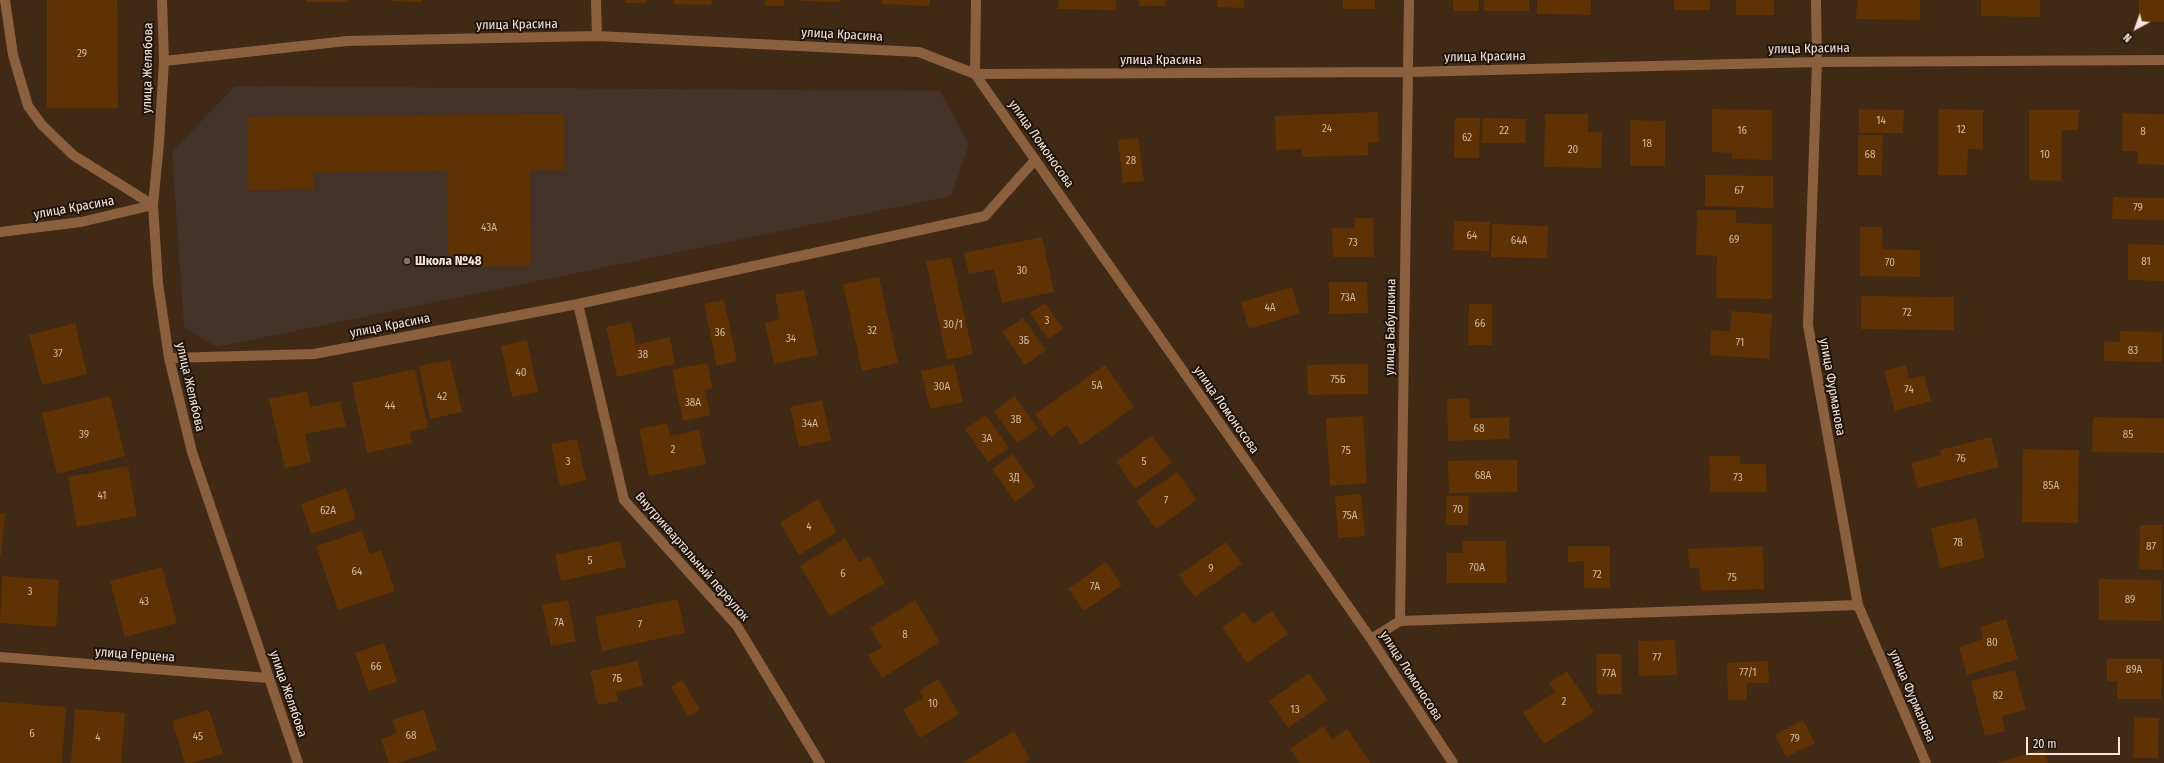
<!DOCTYPE html>
<meta charset="utf-8">
<style>
body{margin:0}
#map{position:relative;width:2164px;height:763px;overflow:hidden;background:#402915;font-family:"Fira Sans Condensed",sans-serif}
canvas{display:block}
.north{position:absolute;left:2116px;top:8px;width:40px;height:40px;-webkit-text-stroke:3px #1f140c;paint-order:stroke;rotate:221deg;font-size:11px;font-weight:700;line-height:16px;text-align:center;color:#f6e6da}
.north::after{content:'';display:block;margin:auto;width:14px;height:18px;background:#f6e6da;clip-path:polygon(50% 0,100% 100%,50% 72%,0 100%)}
.scale{position:absolute;left:2026px;top:737px;width:94px;height:18px;box-sizing:border-box;border:2px solid #f6e6da;border-top:0;padding-left:5px;font-size:12px;line-height:14px;white-space:nowrap;color:#f6e6da;-webkit-text-stroke:3px #1f140c;paint-order:stroke}
</style>
<div id="map">
<canvas width="2164" height="763"></canvas>
<div class="north">N</div>
<div class="scale">20 m</div>
</div>
<script>
const c = document.querySelector('canvas').getContext('2d');
c.lineJoin = 'round';
function paint(path, color) {
  c.fillStyle = color;
  c.fill(path, 'evenodd');
}
function shape(rows) {
  const path = new Path2D();
  for (const r of rows) {
    path.moveTo(r[0], r[1]);
    for (let i = 2; i < r.length; i += 2) path.lineTo(r[i], r[i + 1]);
  }
  return path;
}
function trace(path, color, width, dash) {
  c.strokeStyle = color;
  c.lineWidth = width;
  c.lineCap = dash ? 'butt' : 'round';
  c.setLineDash(dash || []);
  c.stroke(path);
}
function write(font, color, halo, rows, align = 'center') {
  c.font = font + ' "Fira Sans Condensed",sans-serif';
  c.lineWidth = 4;
  c.setLineDash([]);
  c.textBaseline = 'middle';
  c.strokeStyle = halo;
  c.fillStyle = color;
  for (const [text, x, y, turn = 0] of rows) {
    c.save();
    c.translate(x, y);
    c.rotate((+turn || 0) * Math.PI / 180);
    c.textAlign = isNaN(turn) ? turn : align;
    if (halo) c.strokeText(text, 0, 0);
    c.fillText(text, 0, 0);
    c.restore();
  }
}
const education = shape([
 [235,86,940,91,969,144,951,196,217,347,184,327,172,152]
]);
const building = shape([
 [47,0,117,0,118,108,47,108],
 [306,0,348,0,348,2,306,2],
 [391,0,422,0,422,2,391,1],
 [626,0,646,0,645,3,626,3],
 [674,0,712,0,711,5,674,4],
 [765,0,784,0,784,6,765,6],
 [801,0,839,0,839,2,801,1],
 [882,0,930,0,929,6,882,4],
 [1059,0,1116,0,1116,10,1058,9],
 [1139,0,1165,0,1165,6,1139,6],
 [1217,0,1244,0,1244,8,1217,7],
 [1343,0,1375,0,1375,9,1343,9],
 [1453,0,1479,0,1479,11,1453,11],
 [1484,0,1529,0,1529,11,1484,11],
 [1537,0,1591,0,1591,15,1537,14],
 [1674,0,1710,0,1710,10,1674,10],
 [1736,0,1774,0,1774,15,1736,15],
 [1857,0,1920,0,1920,20,1856,19],
 [1981,0,2040,0,2040,17,1981,16],
 [2139,0,2164,0,2164,22,2139,22],
 [1712,109,1772,110,1772,160,1732,159,1732,153,1712,152],
 [1859,109,1904,110,1903,133,1859,133],
 [1939,109,1983,110,1983,150,1968,149,1967,175,1938,175],
 [2029,110,2079,110,2078,130,2062,130,2061,181,2029,180],
 [1378,112,1379,142,1368,143,1368,155,1302,157,1301,149,1276,150,1275,116],
 [2123,113,2164,114,2164,165,2137,164,2138,151,2122,151],
 [564,114,565,170,530,170,531,266,448,266,447,171,314,172,314,189,248,190,248,117],
 [1545,114,1588,114,1588,132,1602,132,1601,168,1544,167],
 [1455,118,1480,118,1479,158,1454,158],
 [1483,118,1526,119,1525,143,1482,143],
 [1630,120,1665,121,1665,166,1630,166],
 [1858,135,1883,135,1882,175,1858,175],
 [1138,138,1144,181,1123,183,1118,140],
 [1705,175,1773,176,1773,208,1705,206],
 [2113,197,2164,198,2164,220,2112,219],
 [1697,210,1736,210,1736,223,1772,224,1772,299,1716,298,1717,256,1696,255],
 [1355,218,1373,218,1374,257,1333,257,1332,228,1355,228],
 [1454,221,1490,222,1489,251,1453,250],
 [1492,224,1548,226,1547,258,1491,257],
 [1860,227,1882,227,1883,249,1920,250,1920,277,1860,276],
 [1042,237,1054,292,1002,303,994,269,969,274,964,253],
 [2128,244,2164,245,2164,281,2128,280],
 [951,257,973,354,947,360,926,262],
 [879,277,898,363,862,371,843,284],
 [1329,282,1367,282,1368,313,1329,314],
 [1292,287,1300,313,1249,329,1241,302],
 [804,290,818,355,774,364,765,323,780,319,775,295],
 [1861,296,1954,297,1954,330,1861,329],
 [724,300,737,361,717,366,704,304],
 [1045,303,1063,329,1048,339,1030,313],
 [1469,304,1492,304,1492,345,1468,345],
 [1732,311,1772,314,1769,359,1710,355,1711,330,1730,331],
 [1023,318,1046,350,1025,365,1002,332],
 [631,322,636,345,670,337,675,364,617,377,606,327],
 [75,323,87,374,42,385,29,335],
 [2120,331,2162,332,2162,362,2104,361,2104,341,2120,342],
 [527,340,538,392,512,397,501,346],
 [450,360,462,412,430,419,419,366],
 [707,363,713,389,705,390,710,415,683,421,672,370],
 [954,364,963,402,930,409,921,371],
 [1351,364,1368,364,1368,394,1308,395,1307,365],
 [1105,365,1134,407,1081,445,1067,425,1051,437,1035,414],
 [1906,365,1909,379,1924,375,1931,401,1895,411,1884,371],
 [415,369,428,428,410,432,412,443,367,453,352,383],
 [307,391,310,407,340,401,346,426,305,434,311,462,285,468,269,399],
 [110,396,125,456,57,474,42,413],
 [1015,396,1038,429,1017,443,994,411],
 [1469,398,1470,418,1509,417,1509,439,1448,441,1447,399],
 [822,400,831,440,799,447,790,407],
 [986,415,1009,448,988,462,965,429],
 [1363,416,1367,483,1330,486,1326,418],
 [2093,417,2164,418,2164,453,2092,452],
 [667,423,670,436,699,430,706,464,649,476,639,429],
 [1152,436,1172,463,1135,489,1116,461],
 [1991,437,1999,467,1918,488,1911,463,1941,455,1940,450],
 [577,439,586,480,560,486,551,444],
 [2023,449,2079,450,2078,523,2022,522],
 [1013,454,1035,487,1015,502,992,469],
 [1709,456,1740,456,1740,464,1766,464,1767,492,1710,492],
 [1492,460,1517,460,1517,492,1449,493,1448,461],
 [128,466,137,516,77,527,68,477],
 [1177,472,1197,500,1156,529,1136,501],
 [346,488,356,519,311,534,301,504],
 [1361,494,1365,536,1338,538,1335,496],
 [1447,496,1469,496,1468,525,1446,525],
 [818,499,837,532,799,555,780,523],
 [0,514,5,514,1,555,0,555],
 [1976,518,1985,558,1940,568,1931,528],
 [2140,525,2163,525,2163,570,2139,569],
 [362,531,370,554,381,550,395,591,338,610,316,546],
 [845,538,859,562,869,556,885,583,830,616,800,566],
 [620,541,626,567,561,581,555,555],
 [1462,541,1506,541,1507,583,1447,583,1447,553,1463,553],
 [1226,542,1242,564,1195,597,1179,575],
 [1568,546,1610,546,1610,588,1584,588,1584,561,1568,562],
 [1763,546,1764,589,1701,591,1699,568,1689,568,1688,549],
 [1106,562,1122,585,1084,611,1068,589],
 [162,567,177,623,125,637,110,581],
 [2,576,59,580,56,627,0,623],
 [2099,579,2161,580,2161,621,2099,620],
 [678,599,685,633,602,651,595,617],
 [568,600,576,641,551,646,542,605],
 [915,600,940,642,882,678,868,655,882,647,870,628],
 [1272,611,1288,634,1247,663,1222,627,1244,612,1253,624],
 [2006,619,2018,659,1967,675,1959,647,1983,639,1980,627],
 [1675,640,1677,675,1639,676,1638,641],
 [384,643,397,682,368,691,355,653],
 [1596,654,1621,654,1622,694,1597,695],
 [2107,659,2162,659,2161,699,2117,699,2117,681,2107,681],
 [638,661,643,686,616,692,618,701,598,705,590,671],
 [1768,661,1769,683,1747,683,1747,700,1728,700,1727,663],
 [2015,670,2026,710,2002,716,2005,731,1985,736,1971,681],
 [1567,671,1594,712,1544,744,1523,713,1555,692,1549,683],
 [1309,673,1328,700,1288,728,1269,701],
 [938,679,959,714,920,738,903,710,923,698,919,691],
 [682,680,700,710,688,716,671,687],
 [0,702,66,707,62,763,0,763],
 [75,709,125,713,121,763,71,763],
 [209,710,223,754,192,763,185,763,172,721],
 [424,710,437,750,398,763,389,763,381,739,397,733,392,720],
 [2134,717,2159,718,2158,758,2133,758],
 [1803,720,1815,743,1786,757,1775,735],
 [1323,726,1333,740,1347,729,1371,763,1300,763,1290,749],
 [1014,731,1030,759,1023,763,962,763],
 [2044,749,2048,763,1997,763]
]);
const lane = shape([
 [5,0,13,55,28,106,42,125,73,155,153,205]
]);
const street = shape([
 [162,0,164,61,159,143,153,205,158,283,169,358,192,452,298,763],
 [596,0,597,36],
 [976,0,975,74,1371,639,1453,763],
 [1816,0,1817,62,1808,325,1858,605,1926,763],
 [164,61,347,41,597,36,919,52,975,74,1409,72,1817,62,2164,60],
 [0,232,81,222,153,205],
 [578,304,624,500,737,626,820,763],
 [169,358,314,354,578,304,985,216,1035,160],
 [1400,621,1858,605],
 [1371,639,1400,621,1409,0],
 [0,657,268,678]
]);
const markers = [
 [407,261,4,"#8d6e63"]
];
const numberNames = [
 ["29",82,54],
 ["14",1881,121],
 ["24",1327,129],
 ["12",1961,130],
 ["22",1504,131],
 ["16",1742,131],
 ["8",2143,132],
 ["62",1467,138],
 ["18",1647,144],
 ["20",1573,150],
 ["68",1870,155],
 ["10",2045,155],
 ["28",1131,161],
 ["67",1739,191],
 ["79",2138,208],
 ["43А",489,228],
 ["64",1472,236],
 ["69",1734,240],
 ["64А",1519,241],
 ["73",1353,243],
 ["81",2146,262],
 ["70",1890,263],
 ["30",1022,271],
 ["73А",1348,298],
 ["4А",1270,308],
 ["72",1907,313],
 ["3",1047,321],
 ["66",1480,324],
 ["30/1",953,325],
 ["32",872,331],
 ["36",720,333],
 ["34",791,339],
 ["3Б",1024,341],
 ["71",1740,343],
 ["83",2133,351],
 ["37",58,354],
 ["38",643,355],
 ["40",521,373],
 ["75Б",1338,380],
 ["5А",1097,386],
 ["30А",942,387],
 ["74",1909,390],
 ["42",442,397],
 ["38А",693,403],
 ["44",390,406],
 ["3В",1016,420],
 ["34А",810,424],
 ["68",1479,429],
 ["39",84,435],
 ["85",2128,435],
 ["3А",987,439],
 ["2",673,450],
 ["75",1346,451],
 ["76",1961,459],
 ["3",568,462],
 ["5",1144,462],
 ["68А",1483,476],
 ["3Д",1014,478],
 ["73",1738,478],
 ["85А",2051,486],
 ["41",102,496],
 ["7",1166,501],
 ["70",1458,510],
 ["62А",328,511],
 ["75А",1350,516],
 ["4",809,527],
 ["78",1958,543],
 ["87",2151,547],
 ["5",590,561],
 ["70А",1477,568],
 ["9",1211,569],
 ["64",357,572],
 ["6",843,574],
 ["72",1597,575],
 ["75",1732,578],
 ["7А",1095,587],
 ["3",30,592],
 ["89",2130,600],
 ["43",144,602],
 ["7А",559,623],
 ["7",640,625],
 ["8",905,635],
 ["80",1992,643],
 ["77",1657,658],
 ["66",376,667],
 ["89А",2134,670],
 ["77/1",1748,673],
 ["77А",1609,674],
 ["7Б",617,679],
 ["82",1998,696],
 ["2",1564,702],
 ["10",933,704],
 ["13",1295,710],
 ["6",32,734],
 ["68",411,736],
 ["45",198,737],
 ["4",98,738],
 ["79",1795,739]
];
const streetNames = [
 ["улица Красина",517,25,-1],
 ["улица Красина",842,35,3],
 ["улица Красина",1809,49,-1],
 ["улица Красина",1485,57,-1],
 ["улица Красина",1161,60],
 ["улица Желябова",148,68,-89],
 ["улица Ломоносова",1041,144,55],
 ["улица Красина",74,208,-10],
 ["улица Красина",390,326,-11],
 ["улица Бабушкина",1391,327,-89],
 ["улица Желябова",190,387,77],
 ["улица Фурманова",1832,387,80],
 ["улица Ломоносова",1226,410,55],
 ["Внутриквартальный переулок",692,557,49],
 ["улица Герцена",135,655,4],
 ["улица Ломоносова",1411,676,57],
 ["улица Желябова",288,694,71],
 ["улица Фурманова",1912,696,67]
];
const poiNames = [
 ["Школа №48",415,261]
];
paint(education, '#433227');
paint(building, '#5f3203');
trace(lane, '#8b603e', 10);
trace(street, '#8b603e', 10);
for (const [x, y, r, color] of markers) {
  const dot = new Path2D();
  dot.arc(x, y, r, 0, 2 * Math.PI);
  c.fillStyle = color;
  c.fill(dot);
  trace(dot, '#1f140c', 1.5);
}
write('11px', '#d0b9a4', null, numberNames);
write('13px', '#f6e6da', '#1f140c', streetNames);
write('bold 13px', '#f6e6da', '#1f140c', poiNames, 'left');
</script>
